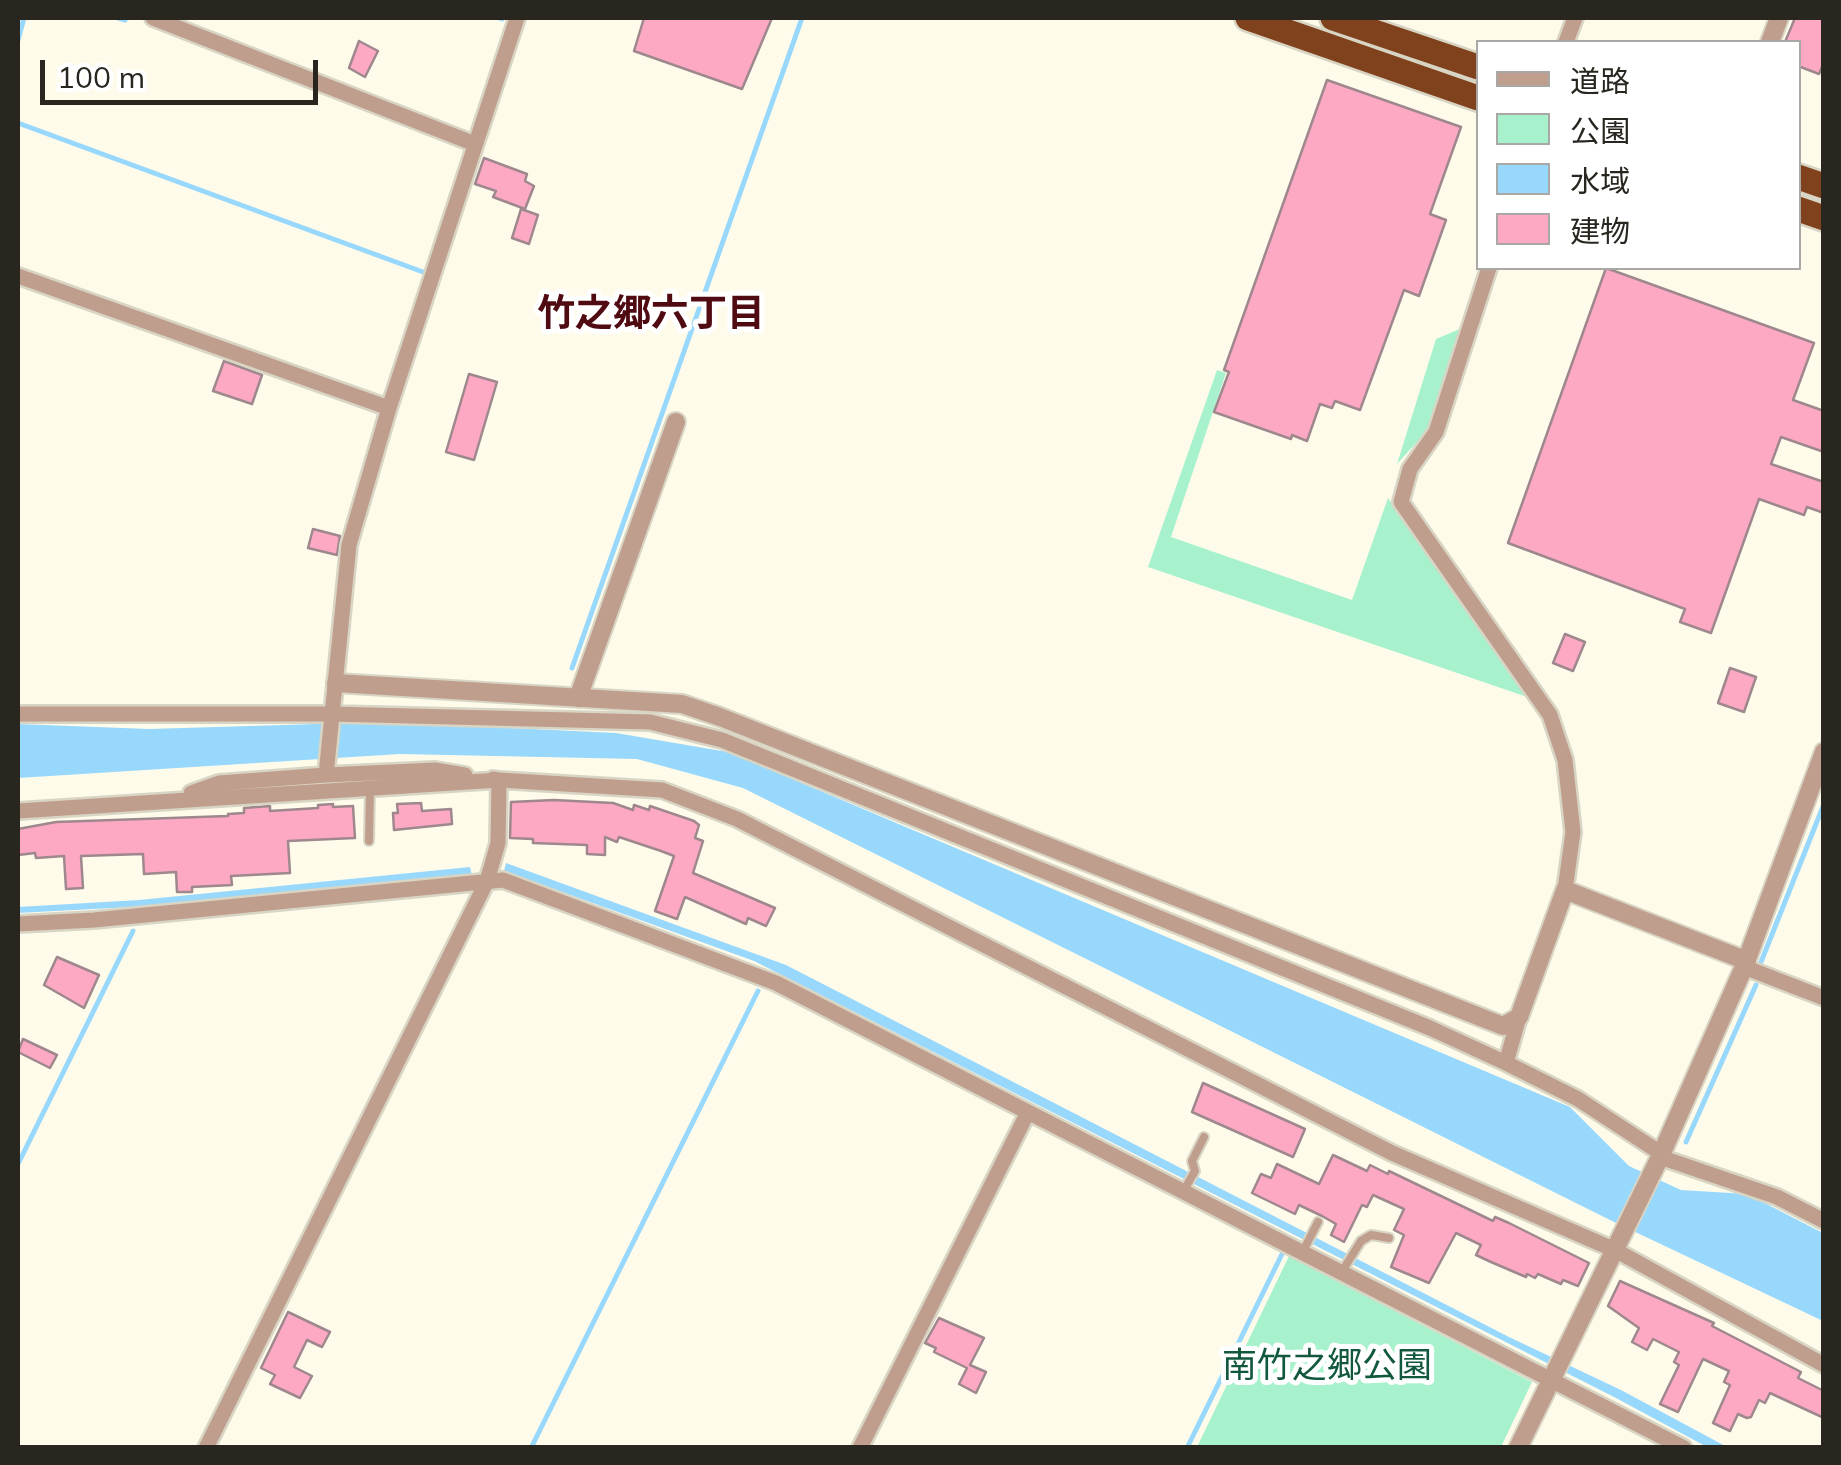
<!DOCTYPE html>
<meta charset="utf-8">
<style>
body{margin:0}
#map{position:relative;width:1841px;height:1465px;overflow:hidden;background:#fffbea;font-family:Mulish,"Noto Sans JP",sans-serif}
canvas{display:block}
.frame{position:absolute;inset:0;border:20px solid #28261e;pointer-events:none}
.legend{position:absolute;left:1476px;top:40px;width:325px;height:230px;box-sizing:border-box;background:#fff;border:2px solid #a9a8a5;margin:0;padding:12px 18px;list-style:none;font-size:30px;color:#28261e}
.legend li{display:flex;align-items:center;gap:20px;height:50px}
.legend b{width:50px;border:2px solid #a9a8a5}
.scale{position:absolute;left:40px;top:60px;width:278px;height:45px;box-sizing:border-box;border:5px solid #28261e;border-top:0;padding-left:12px;font-size:30px;line-height:35px;white-space:nowrap;color:#28261e;-webkit-text-stroke:8px #fff;paint-order:stroke}
</style>
<div id="map">
<canvas width="1841" height="1465"></canvas>
<div class="frame"></div>
<ul class="legend">
<li><b style="height:12px;background:#c09e8d"></b>道路</li>
<li><b style="height:28px;background:#a7f2cd"></b>公園</li>
<li><b style="height:28px;background:#98d8fd"></b>水域</li>
<li><b style="height:28px;background:#fea9c3"></b>建物</li>
</ul>
<div class="scale">100 m</div>
</div>
<script>
const c = document.querySelector('canvas').getContext('2d');
c.lineJoin = 'round';
function paint(path, color) {
  c.fillStyle = color;
  c.fill(path, 'evenodd');
}
function shape(rows) {
  const path = new Path2D();
  for (const r of rows) {
    path.moveTo(r[0], r[1]);
    for (let i = 2; i < r.length; i += 2) path.lineTo(r[i], r[i + 1]);
  }
  return path;
}
function trace(path, color, width, dash) {
  c.strokeStyle = color;
  c.lineWidth = width;
  c.lineCap = dash ? 'butt' : 'round';
  c.setLineDash(dash || []);
  c.stroke(path);
}
function write(font, color, halo, rows, align = 'center') {
  c.font = font + ' Mulish,"Noto Sans JP",sans-serif';
  c.lineWidth = 10;
  c.setLineDash([]);
  c.textBaseline = 'middle';
  c.strokeStyle = halo;
  c.fillStyle = color;
  for (const [text, x, y, turn = 0] of rows) {
    c.save();
    c.translate(x, y);
    c.rotate((+turn || 0) * Math.PI / 180);
    c.textAlign = isNaN(turn) ? turn : align;
    if (halo) c.strokeText(text, 0, 0);
    c.fillText(text, 0, 0);
    c.restore();
  }
}
const green = shape([
 [1462,328,1427,431,1397,464,1436,339],
 [1217,370,1226,373,1171,537,1352,600,1388,498,1530,698,1148,567],
 [1289,1256,1532,1382,1501,1447,1197,1447]
]);
const water = shape([
 [385,722,616,733,728,752,1570,1107,1629,1166,1681,1190,1747,1194,1823,1233,1823,1321,1610,1220,743,788,637,759,400,754,18,778,18,724,149,729],
 [506,863,786,965,1509,1337,1621,1390,1727,1447,1707,1447,1614,1397,754,961,504,871],
 [470,867,472,875,132,907,18,913,18,907,139,900]
]);
const stream = shape([
 [118,18,125,20],
 [499,18,502,19],
 [18,40,24,18],
 [18,123,423,272],
 [572,668,802,18],
 [1761,962,1824,804],
 [1686,1142,1756,985],
 [18,1164,133,931],
 [531,1448,758,991],
 [1187,1448,1283,1252]
]);
const building = shape([
 [644,18,772,18,742,89,634,51,644,18],
 [1795,18,1824,18,1824,62,1819,74,1798,66,1798,42,1785,42,1795,18],
 [359,41,378,51,365,77,349,68,359,41],
 [1327,80,1461,127,1430,214,1446,220,1419,296,1404,290,1360,410,1335,401,1332,408,1320,404,1307,441,1292,435,1291,439,1214,412,1229,372,1224,370,1327,80],
 [484,158,527,174,525,181,534,186,525,209,493,197,496,191,475,184,484,158],
 [521,209,538,215,529,244,512,238,521,209],
 [1606,268,1814,343,1793,400,1824,411,1824,452,1781,437,1771,464,1824,482,1824,513,1807,507,1804,515,1759,499,1711,633,1680,622,1685,609,1508,543,1606,268],
 [224,361,262,375,252,404,213,391,224,361],
 [469,374,497,382,474,460,446,452,469,374],
 [313,529,340,536,337,555,308,548,313,529],
 [1565,634,1585,642,1573,671,1553,663,1565,634],
 [1730,668,1756,677,1744,712,1718,703,1730,668],
 [554,800,613,803,633,810,634,805,649,810,650,806,694,821,699,825,695,838,703,841,693,873,775,908,766,926,748,918,746,924,685,897,677,919,655,911,674,856,661,851,619,837,617,842,605,837,605,855,587,854,587,845,533,843,533,839,510,838,511,802,554,800],
 [421,803,422,811,451,809,452,824,394,830,393,813,398,813,397,804,421,803],
 [333,804,333,807,353,806,355,838,288,841,290,873,231,876,232,885,192,887,192,892,177,892,176,872,144,874,143,854,81,856,83,888,66,889,64,856,36,858,35,853,18,855,18,829,56,822,228,816,228,814,244,813,244,808,270,806,270,811,318,808,318,805,333,804],
 [57,957,99,975,84,1008,44,985,57,957],
 [23,1039,57,1055,50,1068,18,1052,23,1039],
 [1203,1083,1305,1129,1293,1157,1192,1112,1203,1083],
 [1333,1155,1367,1171,1370,1165,1388,1174,1389,1171,1493,1221,1495,1217,1509,1223,1589,1263,1578,1286,1563,1280,1561,1284,1538,1274,1535,1278,1527,1274,1526,1277,1491,1262,1476,1255,1481,1245,1456,1233,1429,1283,1391,1267,1404,1235,1394,1230,1404,1209,1373,1195,1367,1207,1362,1205,1344,1242,1331,1235,1336,1224,1322,1216,1299,1205,1295,1214,1252,1193,1261,1174,1271,1178,1277,1164,1319,1184,1333,1155],
 [1620,1281,1714,1323,1712,1326,1801,1372,1798,1378,1824,1391,1824,1418,1770,1393,1765,1403,1759,1400,1751,1417,1747,1418,1738,1414,1730,1431,1713,1423,1730,1385,1724,1382,1729,1371,1703,1359,1678,1412,1660,1404,1679,1365,1674,1362,1679,1352,1653,1339,1647,1350,1632,1342,1639,1328,1608,1306,1620,1281],
 [288,1312,330,1332,322,1347,307,1340,294,1367,312,1376,300,1398,270,1384,275,1375,261,1368,288,1312],
 [939,1318,984,1338,970,1365,986,1372,976,1393,959,1384,967,1368,934,1352,936,1348,925,1343,939,1318]
]);
const service = shape([
 [369,841,370,787],
 [1183,1192,1195,1171,1192,1161,1204,1137],
 [1302,1253,1318,1222],
 [1341,1273,1361,1241,1371,1235,1389,1238]
]);
const minor = shape([
 [153,18,475,144],
 [1566,42,1575,18],
 [1489,268,1436,432,1410,469,1401,502,1550,715,1565,760,1573,832,1565,890],
 [18,276,389,408],
 [18,714,332,714,650,722,722,740,1430,1028,1506,1063],
 [326,775,349,545,389,408,517,18],
 [191,793,219,783,326,775,435,770,465,775],
 [18,811,499,780,662,790,737,819,1392,1153,1615,1250,1824,1365],
 [18,924,94,920,503,880,776,983,1684,1448],
 [1744,967,1824,998],
 [1519,1017,1506,1063,1578,1099,1662,1154],
 [1660,1157,1777,1197,1824,1221],
 [206,1448,487,881,498,843,499,780,493,779],
 [860,1448,1028,1112]
]);
const tertiary = shape([
 [1770,42,1779,18],
 [336,683,682,704,720,717,1503,1026,1519,1017,1565,890,1747,961],
 [578,698,676,422],
 [1518,1448,1660,1157,1744,967,1824,752]
]);
const trunk = shape([
 [1248,18,1478,98],
 [1333,18,1478,67],
 [1798,177,1824,186],
 [1798,209,1824,218]
]);
const parkNames = [
 ["南竹之郷公園",1327,1366]
];
const neighbourhoodNames = [
 ["竹之郷六丁目",651,315]
];
paint(green, '#a7f2cd');
paint(water, '#98d8fd');
trace(stream, '#98d8fd', 5);
paint(building, '#fea9c3');
trace(building, '#9e888e', 2.5);
trace(service, '#d8d5c5', 12);
trace(minor, '#d8d5c5', 20);
trace(tertiary, '#d8d5c5', 22);
trace(trunk, '#d8d5c5', 30);
trace(service, '#c09e8d', 8);
trace(minor, '#c09e8d', 15);
trace(tertiary, '#c09e8d', 18);
trace(trunk, '#80421c', 25);
write('35px', '#12583d', '#fff', parkNames);
write('bold 38px', '#500a12', '#fff', neighbourhoodNames);
</script>
